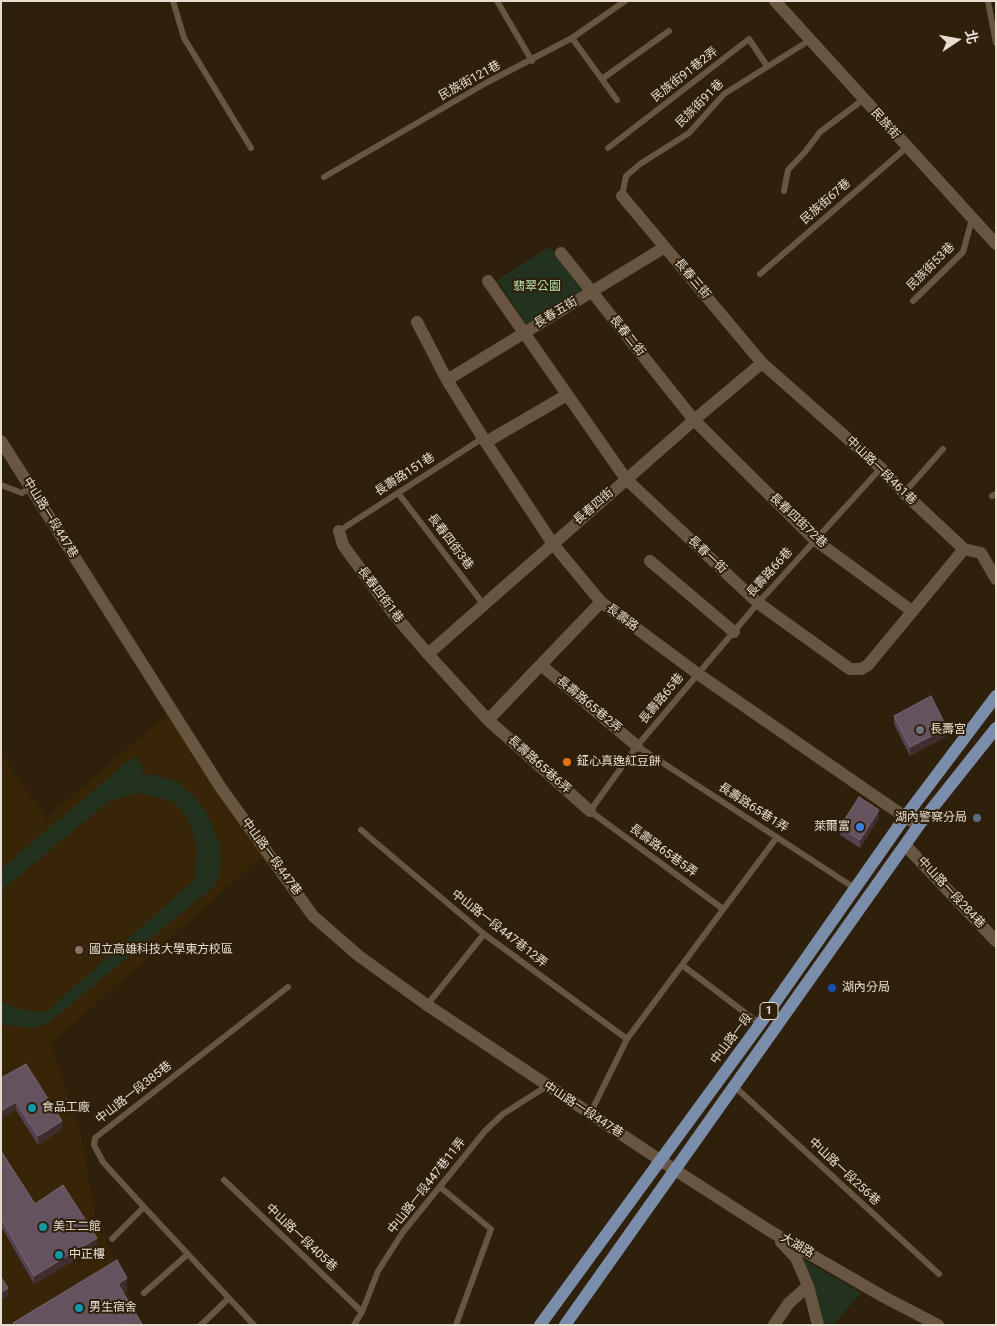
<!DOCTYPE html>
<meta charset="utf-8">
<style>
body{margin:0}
#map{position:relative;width:997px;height:1326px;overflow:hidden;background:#2f200b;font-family:Roboto,"Noto Sans TC",sans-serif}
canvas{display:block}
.frame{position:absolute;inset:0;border:2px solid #e7ddd0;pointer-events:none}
.north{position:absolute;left:932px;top:15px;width:50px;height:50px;-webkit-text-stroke:4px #2f200b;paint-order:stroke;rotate:78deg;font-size:14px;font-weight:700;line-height:20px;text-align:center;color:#e7ddd0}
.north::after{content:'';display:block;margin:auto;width:18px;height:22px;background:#e7ddd0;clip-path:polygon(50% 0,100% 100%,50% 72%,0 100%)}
</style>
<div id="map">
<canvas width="997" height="1326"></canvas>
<div class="frame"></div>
<div class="north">北</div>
</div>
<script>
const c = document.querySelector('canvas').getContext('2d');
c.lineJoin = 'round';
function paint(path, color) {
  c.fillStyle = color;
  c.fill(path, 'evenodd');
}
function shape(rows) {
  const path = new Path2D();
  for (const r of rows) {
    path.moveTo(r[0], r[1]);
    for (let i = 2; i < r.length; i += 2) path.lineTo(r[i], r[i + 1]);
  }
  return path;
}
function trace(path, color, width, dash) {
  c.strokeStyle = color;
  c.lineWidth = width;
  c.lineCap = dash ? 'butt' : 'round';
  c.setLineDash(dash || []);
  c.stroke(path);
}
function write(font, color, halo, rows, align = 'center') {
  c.font = font + ' Roboto,"Noto Sans TC",sans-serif';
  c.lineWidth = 4;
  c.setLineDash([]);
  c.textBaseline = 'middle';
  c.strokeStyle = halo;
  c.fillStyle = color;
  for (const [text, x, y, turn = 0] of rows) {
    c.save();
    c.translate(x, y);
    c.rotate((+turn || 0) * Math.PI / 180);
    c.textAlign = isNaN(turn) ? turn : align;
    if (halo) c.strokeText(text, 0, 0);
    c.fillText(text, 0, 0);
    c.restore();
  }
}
const built = shape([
 [170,712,263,856,50,1044,81,1136,95,1215,143,1325,1,1325,1,753,46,818]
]);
const green = shape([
 [550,247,585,289,527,325,497,280],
 [134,756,145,768,140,775,151,774,178,782,197,799,207,813,219,842,221,859,220,874,213,887,46,1025,29,1028,1,1024,1,1002,21,1010,46,1012,195,879,197,847,188,819,173,801,138,793,109,801,1,891,1,869],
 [801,1258,861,1293,833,1325,823,1325]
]);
const lane = shape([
 [173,1,184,38,251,148],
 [497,1,532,61],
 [988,1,996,43],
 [572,38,617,100],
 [602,79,669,31],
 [608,148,749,39,767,66],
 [324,177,486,83,572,38,625,1],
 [784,191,788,170,805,152,820,132,864,99],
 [622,196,626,176,640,164,689,133,724,94,810,40],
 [760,274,906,148],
 [913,301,963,252,972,219],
 [1,485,22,493,31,487],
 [398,493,484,605],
 [904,493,943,449],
 [992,496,996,494],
 [339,531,483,438],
 [637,746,856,889],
 [361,830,484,934,627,1039,777,837],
 [723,909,590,811,637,746,758,603,881,468],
 [682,965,760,1024],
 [427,1005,484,934],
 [734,1086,939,1274],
 [590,1114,627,1039],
 [224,1180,362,1312],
 [440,1187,491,1229,456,1325],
 [112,1239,144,1207],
 [144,1293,188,1254],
 [201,1325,229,1298],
 [254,1325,144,1207,103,1162,94,1145,95,1138,288,987],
 [354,1325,362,1312,378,1271,403,1232,485,1131,503,1114,547,1086]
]);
const street = shape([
 [622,196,762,363,881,468,904,493,964,549,981,553,996,579],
 [561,253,694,420,815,540,912,611],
 [488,281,626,479,758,603,850,669,861,669,868,665,964,549],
 [417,322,447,380,483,438,553,544,601,602,698,674,905,817,919,825],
 [447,380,665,247],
 [1,441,221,788,313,916,359,956,427,1005,675,1170,770,1231,884,1297,938,1325],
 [486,442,567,395],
 [339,531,343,545,392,612,428,654,488,720,590,811],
 [650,561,734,632],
 [428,654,694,420,762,363],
 [541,665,637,746],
 [488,720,601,602],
 [905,845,996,941],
 [781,1242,796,1258,808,1286,818,1325],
 [774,1325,789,1303,808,1286]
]);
const secondary = shape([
 [775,1,996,244]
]);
const primary = shape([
 [540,1325,760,1024,905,817,996,696],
 [565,1325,919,825,996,728]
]);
const wall = shape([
 [894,716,947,736,910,756,894,724],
 [879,818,860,848,840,835,840,827],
 [1,1078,62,1129,38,1145,16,1110],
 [1,1151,35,1204,97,1247,34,1284,1,1226]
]);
const shadedWall = shape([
 [947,728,947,736,910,756,910,747],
 [879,810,879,818,860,848,860,840],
 [16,1102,16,1110,1,1120,1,1111],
 [62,1121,62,1129,38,1145,38,1136],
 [97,1238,97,1247,34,1284,34,1276],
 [127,1278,127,1291,118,1297,118,1284],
 [8,1288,8,1296,1,1300,1,1292]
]);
const building = shape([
 [931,696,947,728,910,747,894,716,931,696],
 [859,797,879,810,860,840,840,827,859,797],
 [26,1064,62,1121,38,1136,16,1102,1,1111,1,1078,26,1064],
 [1,1151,35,1204,63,1185,97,1238,34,1276,1,1218,1,1151],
 [117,1260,127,1278,118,1284,142,1324,141,1325,120,1324,119,1325,14,1325,13,1323,117,1260],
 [1,1277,8,1288,1,1292,1,1277]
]);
const markers = [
 [920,730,5,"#6b7280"],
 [567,762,5,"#e8710a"],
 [977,818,5,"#5c6f8a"],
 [860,827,5,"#3f7fe0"],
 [79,950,5,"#8d6e63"],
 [832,988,5,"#1a4fb4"],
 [32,1108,5,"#0f9aa8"],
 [43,1227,5,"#0f9aa8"],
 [59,1255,5,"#0f9aa8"],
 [79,1308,5,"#0f9aa8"]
];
const shields = [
 [769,1011,18]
];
const shieldNames = [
 ["1",769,1011]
];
const streetNames = [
 ["民族街91巷2弄",685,75,-38],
 ["民族街121巷",470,81,-29],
 ["民族街91巷",700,104,-45],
 ["民族街",885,124,48],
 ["民族街67巷",826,202,-41],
 ["民族街53巷",931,267,-45],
 ["長春三街",692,279,50],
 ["長春五街",556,313,-31],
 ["長春二街",627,336,51],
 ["中山路一段461巷",881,471,44],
 ["長壽路151巷",405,475,-33],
 ["長春四街",594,507,-41],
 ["中山路一段447巷",50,518,58],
 ["長春四街72巷",798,521,43],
 ["長春四街3巷",450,542,53],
 ["長春一街",707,555,43],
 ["長壽路66巷",770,573,-48],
 ["長春四街1巷",380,595,53],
 ["長壽路",622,618,36],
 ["長壽路65巷",662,699,-50],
 ["長壽路65巷2弄",589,705,40],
 ["長壽路65巷6弄",539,765,42],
 ["長壽路65巷1弄",753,808,33],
 ["長壽路65巷5弄",663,851,36],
 ["中山路一段447巷",271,857,54],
 ["中山路一段284巷",951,893,47],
 ["中山路一段447巷12弄",499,929,38],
 ["中山路一段",732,1039,-53],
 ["中山路一段385巷",134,1093,-38],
 ["中山路一段447巷",583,1110,33],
 ["中山路一段256巷",844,1172,43],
 ["中山路一段447巷11弄",427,1186,-52],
 ["中山路一段405巷",301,1238,43],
 ["大湖路",797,1246,30]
];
const parkNames = [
 ["翡翠公園",537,287]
];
const poiNames = [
 ["長壽宮",930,730],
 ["鉦心真逸紅豆餅",577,762],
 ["湖內警察分局",967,818,"right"],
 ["萊爾富",850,827,"right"],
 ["國立高雄科技大學東方校區",89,950],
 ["湖內分局",842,988],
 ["食品工廠",42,1108],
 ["美工二館",53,1227],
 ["中正樓",69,1255],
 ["男生宿舍",89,1308]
];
paint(built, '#382407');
paint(green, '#22321f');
trace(lane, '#685640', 6);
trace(street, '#685640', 12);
trace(secondary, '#685640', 12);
trace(primary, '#7a8eac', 12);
paint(wall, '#544152');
paint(shadedWall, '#3f2d30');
paint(building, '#64525f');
trace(building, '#786771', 1);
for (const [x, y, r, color] of markers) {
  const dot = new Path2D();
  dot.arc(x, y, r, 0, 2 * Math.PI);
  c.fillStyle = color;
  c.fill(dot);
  trace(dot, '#2f200b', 2);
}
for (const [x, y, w] of shields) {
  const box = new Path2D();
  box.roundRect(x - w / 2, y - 8.5, w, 17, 4);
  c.fillStyle = '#2f200b';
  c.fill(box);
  trace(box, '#e7ddd0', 1);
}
write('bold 11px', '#e7ddd0', null, shieldNames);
write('12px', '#e7ddd0', '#2f200b', streetNames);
write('12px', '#b4e0ac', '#2f200b', parkNames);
write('12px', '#e7ddd0', '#2f200b', poiNames, 'left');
</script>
